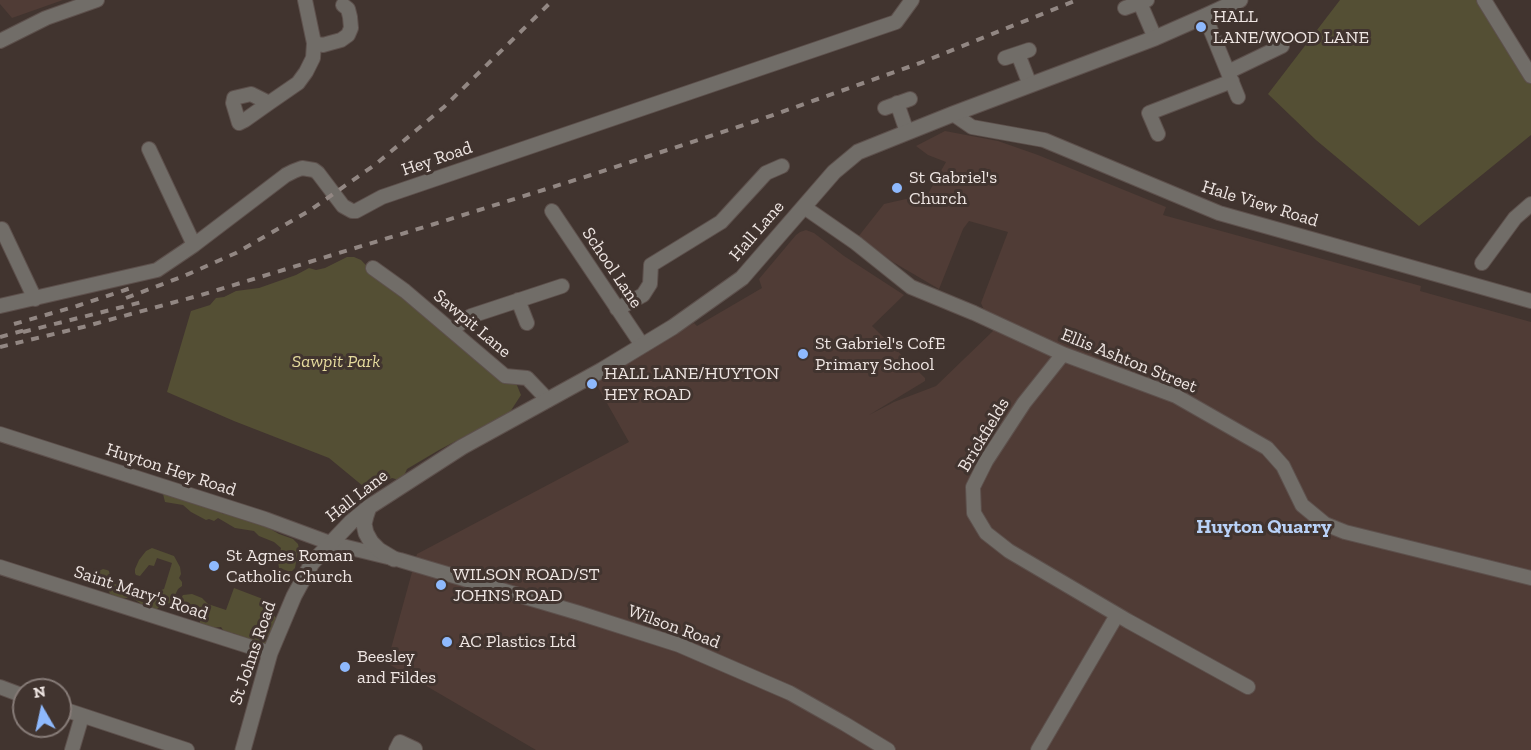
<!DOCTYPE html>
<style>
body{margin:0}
#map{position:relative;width:1531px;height:750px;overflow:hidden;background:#41342f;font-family:"Zilla Slab",serif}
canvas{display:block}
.north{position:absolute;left:12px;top:678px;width:60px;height:60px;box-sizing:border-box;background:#41342f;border:2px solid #867b77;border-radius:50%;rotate:351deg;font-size:16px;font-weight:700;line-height:24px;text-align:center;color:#eee5e2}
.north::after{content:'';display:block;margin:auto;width:21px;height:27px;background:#8eb9fd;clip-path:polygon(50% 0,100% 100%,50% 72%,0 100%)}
</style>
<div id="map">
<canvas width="1531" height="750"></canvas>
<div class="north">N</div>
</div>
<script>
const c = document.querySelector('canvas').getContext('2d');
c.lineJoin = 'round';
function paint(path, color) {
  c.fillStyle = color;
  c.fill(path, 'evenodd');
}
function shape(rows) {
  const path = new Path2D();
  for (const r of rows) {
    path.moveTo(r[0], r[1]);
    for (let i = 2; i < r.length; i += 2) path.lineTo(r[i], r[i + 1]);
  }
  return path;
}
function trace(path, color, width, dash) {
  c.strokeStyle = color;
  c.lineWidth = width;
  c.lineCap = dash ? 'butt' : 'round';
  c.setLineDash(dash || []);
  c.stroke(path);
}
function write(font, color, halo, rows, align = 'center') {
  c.font = font + ' "Zilla Slab",serif';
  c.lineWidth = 6;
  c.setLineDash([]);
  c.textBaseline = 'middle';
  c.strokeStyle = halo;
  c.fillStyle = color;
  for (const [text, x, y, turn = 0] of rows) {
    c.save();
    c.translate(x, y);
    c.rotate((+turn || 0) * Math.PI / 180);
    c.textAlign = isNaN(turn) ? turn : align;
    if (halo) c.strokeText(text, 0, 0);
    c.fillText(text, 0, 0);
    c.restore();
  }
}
const built = shape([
 [0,0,63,0,12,18,0,4],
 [945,131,998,141,1038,155,1166,207,1163,215,1421,286,1420,291,1531,322,1531,750,536,750,387,663,417,554,629,442,595,382,694,323,697,326,762,288,759,279,796,235,800,232,806,230,814,233,844,256,904,295,872,326,925,378,925,381,869,415,894,402,936,386,993,331,981,303,1008,232,969,221,963,229,939,289,893,262,858,237,884,204,919,196,925,199,946,162,928,155,916,146]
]);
const green = shape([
 [1340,0,1484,0,1531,76,1531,135,1419,226,1316,140,1268,94],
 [347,257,354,257,361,260,382,282,427,318,516,383,521,395,510,412,439,450,407,469,403,478,399,480,392,478,369,491,329,458,234,421,167,392,191,311,210,305,216,298,224,297,236,291,259,288,296,275,309,268,316,270,325,268],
 [167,492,215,507,223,514,230,514,260,523,279,534,293,539,298,544,299,549,297,556,295,568,292,571,288,571,279,568,278,561,281,548,274,542,259,536,254,531,235,528,218,518,214,521,209,519,206,520,191,512,183,505,165,502,163,494],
 [152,548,174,556,180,567,181,574,179,578,182,582,182,586,178,589,175,595,175,600,172,603,164,604,154,611,142,607,140,603,129,596,127,598,119,598,110,594,108,589,97,580,97,574,99,571,103,569,107,570,109,571,111,581,114,584,123,585,134,582,134,591,141,597,160,593,161,590,164,589,172,563,157,558,154,566,149,565,140,576,136,575,135,573,135,569,139,560,146,551],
 [234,588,276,604,272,613,277,619,266,644,263,645,233,633,226,634,221,627,212,628,203,625,200,623,200,620,202,618,177,609,178,603,183,595,192,594,202,598,208,604,226,610]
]);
const minor = shape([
 [1484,0,1531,76],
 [1140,3,1155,38],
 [1125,8,1147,0],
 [1205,16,1238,97],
 [0,41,46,18,97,0],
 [314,43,323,45,330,43,341,40,348,35,351,28,350,17,348,9,343,5],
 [1018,54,1030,85],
 [1005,58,1029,50],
 [1228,72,1282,46],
 [269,103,251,94,234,98,233,103,239,123,245,120,269,103,298,83,306,72,313,58,314,43,305,0],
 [897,103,907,132],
 [885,108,910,99],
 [953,114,972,127,1044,140,1219,213,1531,301],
 [1158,134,1149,113,1232,81],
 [149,149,194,245],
 [804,207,856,243,911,287,974,313,1063,354,1176,396,1267,448,1283,466,1302,505,1325,524,1345,532,1531,578],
 [552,211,642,345],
 [2,229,35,299],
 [1482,263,1515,218,1531,204],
 [373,268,405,291,505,376,527,378,548,400],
 [518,300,527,323],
 [0,306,157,270,194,245,286,175,294,171,302,168,314,170,318,173,343,206,352,211,356,211,382,197,896,22,912,0],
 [617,309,643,295,650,284,651,265,721,222,766,173,782,166],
 [451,330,471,316,562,286],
 [1063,354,1024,403,986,461,973,487,974,513,986,533,1009,551,1128,621,1248,687],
 [0,434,265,519,330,543,400,560,579,613,679,645,790,693,845,724,888,750],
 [0,567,270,653],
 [0,687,24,696],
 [60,708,187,750],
 [72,750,82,716],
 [396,750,400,742,415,749],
 [1038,750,1117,615]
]);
const tertiary = shape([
 [369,507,366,516,364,524,366,533,371,542,379,550,394,559],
 [243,750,270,653,294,596,312,563,351,522,369,507,462,447,602,370,673,327,742,278,834,172,858,152,953,114,1155,38,1205,16,1240,0]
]);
const rail = shape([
 [126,298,184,276,236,253,309,211,376,164,444,107,553,0],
 [14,324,77,306,134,287],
 [23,332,142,302],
 [0,337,29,329],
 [0,347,83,327,201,295,444,221,591,175,756,121,920,63,1077,0]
]);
const markers = [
 [1201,27,6,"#8eb9fd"],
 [897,188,6,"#8eb9fd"],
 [803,354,6,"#8eb9fd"],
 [592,384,6,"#8eb9fd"],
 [214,566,6,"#8eb9fd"],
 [441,585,6,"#8eb9fd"],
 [447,642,6,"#8eb9fd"],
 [345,667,6,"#8eb9fd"]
];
const poiNames = [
 ["HALL",1213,17],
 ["LANE/WOOD LANE",1213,38],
 ["St Gabriel's",909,178],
 ["Church",909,199],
 ["St Gabriel's CofE",815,344],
 ["Primary School",815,365],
 ["HALL LANE/HUYTON",604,374],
 ["HEY ROAD",604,395],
 ["St Agnes Roman",226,556],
 ["Catholic Church",226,577],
 ["WILSON ROAD/ST",453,575],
 ["JOHNS ROAD",453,596],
 ["AC Plastics Ltd",459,642],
 ["Beesley",357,657],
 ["and Fildes",357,678]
];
const streetNames = [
 ["Hey Road",437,159,-19],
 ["Hale View Road",1260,204,17],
 ["Hall Lane",757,231,-49],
 ["School Lane",612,268,56],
 ["Sawpit Lane",472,324,40],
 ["Ellis Ashton Street",1129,361,22],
 ["Brickfields",984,435,-59],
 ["Huyton Hey Road",171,470,18],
 ["Hall Lane",357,496,-38],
 ["Saint Mary's Road",141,593,18],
 ["Wilson Road",674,627,20],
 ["St Johns Road",253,653,-71]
];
const parkNames = [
 ["Sawpit Park",336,362]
];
const neighbourhoodNames = [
 ["Huyton Quarry",1264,527]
];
paint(built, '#503c36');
paint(green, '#544f34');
trace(minor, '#5d504c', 16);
trace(tertiary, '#5d504c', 17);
trace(minor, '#716d68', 14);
trace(tertiary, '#716d68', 15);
trace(rail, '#928783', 4, [8, 8]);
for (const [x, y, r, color] of markers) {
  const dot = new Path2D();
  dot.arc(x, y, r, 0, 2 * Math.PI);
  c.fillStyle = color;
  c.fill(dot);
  trace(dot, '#41342f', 2);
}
write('18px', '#eee5e2', '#41342f', poiNames, 'left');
write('18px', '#eee5e2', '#41342f', streetNames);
write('italic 18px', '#e5da9d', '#41342f', parkNames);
write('bold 20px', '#b8d1f7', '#41342f', neighbourhoodNames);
</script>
